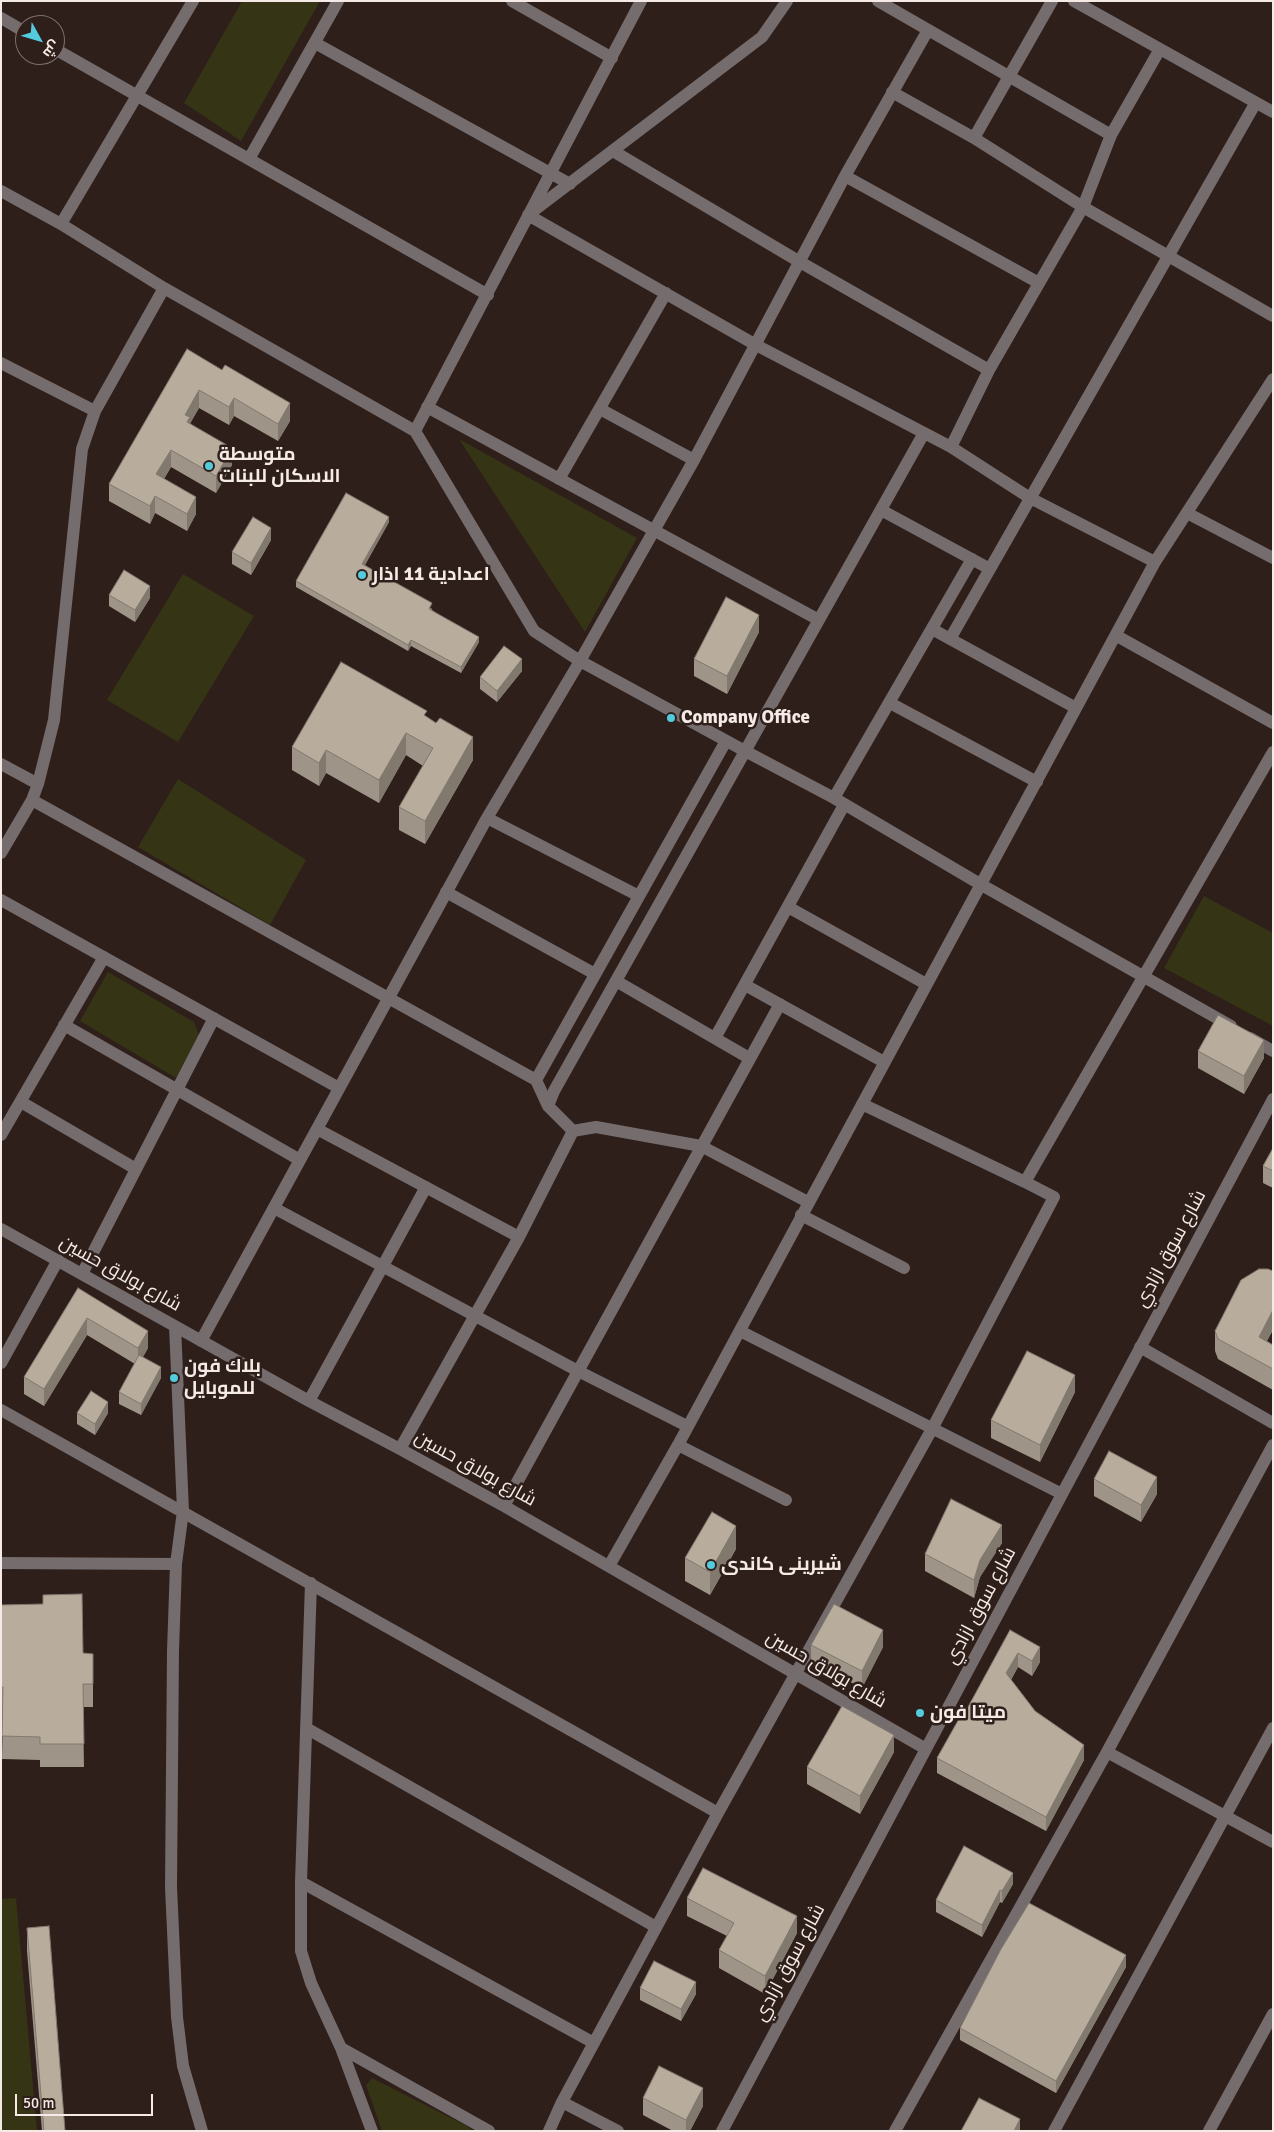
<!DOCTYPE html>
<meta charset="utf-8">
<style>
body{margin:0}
#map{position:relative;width:1274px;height:2132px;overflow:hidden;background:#2e1f1a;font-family:Signika,Cairo,sans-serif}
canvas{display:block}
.frame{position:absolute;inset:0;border:2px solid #f5eae6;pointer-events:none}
.north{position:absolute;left:15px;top:15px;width:50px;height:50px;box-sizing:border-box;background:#2e1f1a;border:1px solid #7e706c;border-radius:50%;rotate:129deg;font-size:14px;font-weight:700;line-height:20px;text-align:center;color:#f5eae6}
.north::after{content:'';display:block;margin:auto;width:18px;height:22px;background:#54cadd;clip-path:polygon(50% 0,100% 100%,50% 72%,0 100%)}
.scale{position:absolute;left:15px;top:2094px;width:138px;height:22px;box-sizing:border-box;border:2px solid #f5eae6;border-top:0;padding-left:6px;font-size:15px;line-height:18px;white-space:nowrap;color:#f5eae6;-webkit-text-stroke:4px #2e1f1a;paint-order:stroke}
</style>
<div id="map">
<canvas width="1274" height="2132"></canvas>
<div class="frame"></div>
<div class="north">ش</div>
<div class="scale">50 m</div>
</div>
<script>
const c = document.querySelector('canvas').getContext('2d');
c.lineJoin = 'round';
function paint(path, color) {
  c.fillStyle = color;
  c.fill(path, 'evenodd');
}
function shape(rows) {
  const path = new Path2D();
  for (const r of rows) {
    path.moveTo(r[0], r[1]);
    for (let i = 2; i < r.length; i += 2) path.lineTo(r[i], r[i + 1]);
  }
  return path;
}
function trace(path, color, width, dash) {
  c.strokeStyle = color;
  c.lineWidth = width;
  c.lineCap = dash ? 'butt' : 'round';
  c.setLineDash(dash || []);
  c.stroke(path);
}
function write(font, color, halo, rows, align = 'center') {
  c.font = font + ' Signika,Cairo,sans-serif';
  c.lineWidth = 5;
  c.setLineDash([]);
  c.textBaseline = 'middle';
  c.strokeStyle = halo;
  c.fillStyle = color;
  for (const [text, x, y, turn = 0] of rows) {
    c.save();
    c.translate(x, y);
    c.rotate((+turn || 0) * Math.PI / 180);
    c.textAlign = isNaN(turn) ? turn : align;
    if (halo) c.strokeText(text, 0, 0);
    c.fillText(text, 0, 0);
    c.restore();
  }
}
const green = shape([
 [242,1,320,1,241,141,184,103],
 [459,439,637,538,585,632],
 [183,574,254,616,178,742,107,700],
 [178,779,306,860,270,925,138,847],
 [1204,896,1273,933,1273,1026,1164,968],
 [108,972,194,1022,199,1035,176,1078,80,1021],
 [16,1898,37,2131,1,2131,1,1899],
 [372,2078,465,2125,474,2131,382,2131,366,2085]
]);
const minor = shape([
 [512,1,612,58],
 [787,1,762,37,528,215,756,345,951,447,1030,498,1155,562],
 [878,1,1111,135],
 [1074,1,1273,112],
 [1,18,25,32],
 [315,43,570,184],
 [55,49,488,295],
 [892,92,974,138,1083,207,1273,316],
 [974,138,1052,1],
 [613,151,800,262,989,370],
 [249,159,338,1],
 [845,176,1039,283],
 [1,191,61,224,164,288,415,431,534,631,580,661,745,751,834,798,980,884,1231,1026],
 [61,224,193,1],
 [1,363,95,411],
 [427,407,819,620],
 [600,409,694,460],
 [415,431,641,1],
 [951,447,989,370,1083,207,1111,135,1160,49],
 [559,479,666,293],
 [881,510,990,569],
 [1187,513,1273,558],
 [932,629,1076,708],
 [1117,636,1273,723],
 [950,639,1255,104],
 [890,703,1037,782],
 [1,764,38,784],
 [834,798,972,559],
 [32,800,536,1080,548,1106,573,1131],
 [487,818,639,896],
 [1,853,32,800,38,784,54,720,82,449,95,411,164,288],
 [446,892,595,974],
 [1,900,339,1088],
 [788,907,926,984],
 [616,981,749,1058],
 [745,985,884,1062],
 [64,1025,300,1160],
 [715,1038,844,805],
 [1250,1038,1273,1051],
 [536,1080,726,741],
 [21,1102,136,1169],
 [548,1106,554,1091,924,433],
 [317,1129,519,1237],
 [573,1131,596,1127,701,1146,808,1202],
 [1,1135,104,957],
 [1025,1182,1273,752],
 [274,1208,578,1371,687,1426],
 [801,1215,904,1268],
 [1,1229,309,1401,400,1449,504,1506,926,1749],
 [82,1274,214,1018],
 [175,1326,183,1511,176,1564,173,1651,171,1887,177,2017,183,2066,202,2131],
 [740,1331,1062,1494],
 [201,1341,487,818,580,661,694,460,845,176,928,30],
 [1140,1347,1273,1423],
 [1,1363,58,1260],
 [309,1401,426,1187],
 [1,1410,718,1813],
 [678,1445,786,1500],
 [400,1449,519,1237,573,1131],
 [504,1506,780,1004],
 [1,1563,176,1564],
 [609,1566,678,1445,1155,562,1273,379],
 [311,1583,301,1882,301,1951,311,1983,341,2048,372,2131],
 [306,1728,656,1927],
 [1107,1752,1273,1842],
 [301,1882,594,2043],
 [341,2048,489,2131],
 [562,2102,618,2131],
 [549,2131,562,2102,718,1813,932,1429,1054,1197,1025,1182,862,1104],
 [722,2131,1273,1099],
 [895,2131,1107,1752,1273,1445],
 [1054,2131,1273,1728],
 [1209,2131,1273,2014]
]);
const wall = shape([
 [187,349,290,421,278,441,234,416,229,425,199,408,190,423,232,465,216,493,171,467,164,479,196,514,187,531,155,513,150,524,109,501,109,484],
 [389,522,365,565,432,609,432,610,479,642,461,673,411,646,408,651,296,587,296,581],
 [271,540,251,575,232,564,232,552],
 [109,595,150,598,135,622,109,606],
 [759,632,727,694,694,676,694,659],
 [522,671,497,702,480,689,480,677],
 [427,717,473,760,425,844,399,830,399,807,423,766,406,755,379,803,326,773,319,786,292,770,292,747],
 [1198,1051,1264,1058,1244,1094,1198,1068],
 [1273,1148,1273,1188,1263,1183,1263,1166],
 [1273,1271,1273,1330,1267,1341,1273,1345,1273,1390,1218,1359,1215,1351,1215,1331],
 [78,1288,148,1348,143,1357,161,1378,141,1415,119,1404,119,1392,135,1364,87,1335,44,1406,24,1394,24,1377],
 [1075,1392,1040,1462,991,1438,991,1420],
 [77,1413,108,1413,95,1435,77,1424],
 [1094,1479,1157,1494,1141,1522,1094,1496],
 [1002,1543,980,1577,974,1598,925,1571,925,1554],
 [736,1549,710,1595,685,1581,685,1558],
 [1,1605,83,1653,93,1654,93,1707,83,1707,84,1767,40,1767,40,1760,2,1759,3,1710,1,1710],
 [1010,1630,1040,1662,1032,1676,1018,1667,1011,1680,1035,1711,1084,1760,1046,1831,937,1773,937,1758,967,1709],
 [811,1645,883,1647,862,1688,811,1662],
 [894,1752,860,1814,807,1784,807,1767],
 [1013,1884,1002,1903,1000,1902,982,1937,936,1912,936,1900],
 [687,1898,797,1933,765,1994,719,1968,719,1950,727,1936,687,1916],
 [27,1928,65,2131,42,2131,27,1951],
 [1126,1967,1056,2093,960,2040,960,2028],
 [640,1988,696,1994,681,2021,640,2000],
 [643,2098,703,2106,690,2131,673,2131,643,2115]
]);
const shadedWall = shape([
 [199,390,199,408,190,424,190,435,185,415],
 [234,398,234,416,229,425,229,407],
 [290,403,290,421,278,441,278,424],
 [232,448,232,465,216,493,216,476],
 [171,450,171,467,156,492,156,474],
 [155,496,155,513,150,524,150,506],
 [196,497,196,514,187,531,187,514],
 [389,517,389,522,362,570,362,564],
 [271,528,271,540,251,575,251,563],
 [150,586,150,598,135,622,135,610],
 [759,615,759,632,727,694,727,676],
 [479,637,479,642,461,673,461,667],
 [411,640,411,646,408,651,408,645],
 [522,659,522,671,497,702,497,691],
 [406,733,406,755,379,803,379,780],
 [473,737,473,760,425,844,425,821],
 [326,750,326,773,319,786,319,763],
 [1264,1040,1264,1058,1244,1094,1244,1076],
 [1272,1310,1272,1330,1259,1358,1259,1337],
 [87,1318,87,1335,44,1406,44,1389],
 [148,1331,148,1348,138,1365,138,1348],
 [161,1367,161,1378,141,1415,141,1404],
 [1075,1375,1075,1392,1040,1462,1040,1445],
 [108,1402,108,1413,95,1435,95,1424],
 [1157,1477,1157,1494,1141,1522,1141,1505],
 [1002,1525,1002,1543,980,1577,974,1598,974,1580,980,1560],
 [736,1526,736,1549,710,1595,710,1572],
 [883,1630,883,1647,862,1688,862,1671],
 [1040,1647,1040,1662,1032,1676,1032,1661],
 [1018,1653,1018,1667,1006,1688,1006,1673],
 [894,1735,894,1752,860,1814,860,1796],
 [1084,1745,1084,1760,1046,1831,1046,1817],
 [1013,1873,1013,1884,1002,1903,1002,1891],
 [1000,1890,1000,1902,982,1937,982,1925],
 [797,1916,797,1933,765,1994,765,1976],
 [1126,1955,1126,1967,1056,2093,1056,2081],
 [696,1982,696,1994,681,2021,681,2009],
 [703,2088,703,2106,690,2131,686,2131,686,2120],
 [1020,2119,1020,2131,1014,2131]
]);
const building = shape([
 [187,349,222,370,225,365,290,403,278,424,234,398,229,407,199,390,185,415,190,417,187,422,232,448,216,476,171,450,156,474,196,497,187,514,155,496,150,506,109,484,187,349],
 [346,493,389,517,362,564,432,603,429,609,479,637,461,667,411,640,408,645,296,581,346,493],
 [253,517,271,528,251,563,232,552,253,517],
 [124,570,150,586,135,610,109,595,124,570],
 [726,597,759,615,727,676,694,659,726,597],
 [504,646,522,659,497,691,480,677,504,646],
 [341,662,427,711,424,715,436,723,440,718,473,737,425,821,399,807,433,748,406,733,379,780,326,750,319,763,292,747,341,662],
 [1218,1015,1264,1040,1244,1076,1198,1051,1218,1015],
 [1273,1148,1273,1171,1263,1166,1273,1148],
 [1259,1269,1268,1269,1273,1271,1273,1310,1259,1337,1273,1345,1273,1369,1218,1339,1215,1331,1241,1280,1259,1269],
 [78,1288,148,1331,138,1348,87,1318,44,1389,24,1377,78,1288],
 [1027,1351,1075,1375,1040,1445,991,1420,1027,1351],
 [139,1355,161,1367,141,1404,119,1392,139,1355],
 [91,1391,108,1402,95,1424,77,1413,91,1391],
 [1109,1451,1157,1477,1141,1505,1094,1479,1109,1451],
 [951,1499,1002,1525,980,1560,974,1580,925,1554,951,1499],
 [712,1512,736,1526,710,1572,685,1558,712,1512],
 [82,1594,83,1653,93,1654,93,1684,83,1684,84,1744,40,1744,40,1737,2,1736,3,1687,1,1687,1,1605,43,1604,43,1595,82,1594],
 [834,1604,883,1630,862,1671,811,1645,834,1604],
 [1010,1630,1040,1647,1032,1661,1018,1653,1006,1673,1035,1711,1084,1745,1046,1817,937,1758,965,1708,967,1709,1010,1630],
 [842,1706,894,1735,860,1796,807,1767,842,1706],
 [964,1846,1013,1873,1002,1891,1000,1890,982,1925,936,1900,964,1846],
 [703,1868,797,1916,765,1976,719,1950,734,1923,687,1898,703,1868],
 [1029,1903,1126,1955,1056,2081,960,2028,1001,1949,1029,1903],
 [49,1926,65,2131,44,2131,27,1928,49,1926],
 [654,1961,696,1982,681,2009,640,1988,654,1961],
 [659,2066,703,2088,686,2120,643,2098,659,2066],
 [979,2098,1020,2119,1014,2131,961,2131,979,2098]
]);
const markers = [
 [209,466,5,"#54cadd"],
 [362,575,5,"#54cadd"],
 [671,718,5,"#54cadd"],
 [174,1378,5,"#54cadd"],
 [711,1565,5,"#54cadd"],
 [920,1713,5,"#54cadd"]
];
const poiNames = [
 ["متوسطة",219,455],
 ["الاسكان للبنات",219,477],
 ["اعدادية 11 اذار",372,575],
 ["Company Office",681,718],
 ["بلاك فون",184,1367],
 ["للموبايل",184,1389],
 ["شیرینی کاندی",721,1565],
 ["ميتا فون",930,1713]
];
const streetNames = [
 ["شارع سوق ازادي",1171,1249,-62],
 ["شارع بولاق حسين",120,1274,29],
 ["شارع بولاق حسين",475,1469,29],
 ["شارع سوق ازادي",981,1606,-62],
 ["شارع بولاق حسين",826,1670,30],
 ["شارع سوق ازادي",790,1963,-62]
];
paint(green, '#353415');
trace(minor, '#756c6d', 12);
paint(wall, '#9e9487');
paint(shadedWall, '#81786e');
paint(building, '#b8ac9d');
trace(building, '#81786e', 1);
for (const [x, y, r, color] of markers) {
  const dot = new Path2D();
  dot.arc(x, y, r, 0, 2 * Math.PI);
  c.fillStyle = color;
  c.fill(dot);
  trace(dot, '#2e1f1a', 2);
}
write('bold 19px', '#f5eae6', '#2e1f1a', poiNames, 'left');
write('19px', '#f5eae6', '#2e1f1a', streetNames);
</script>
